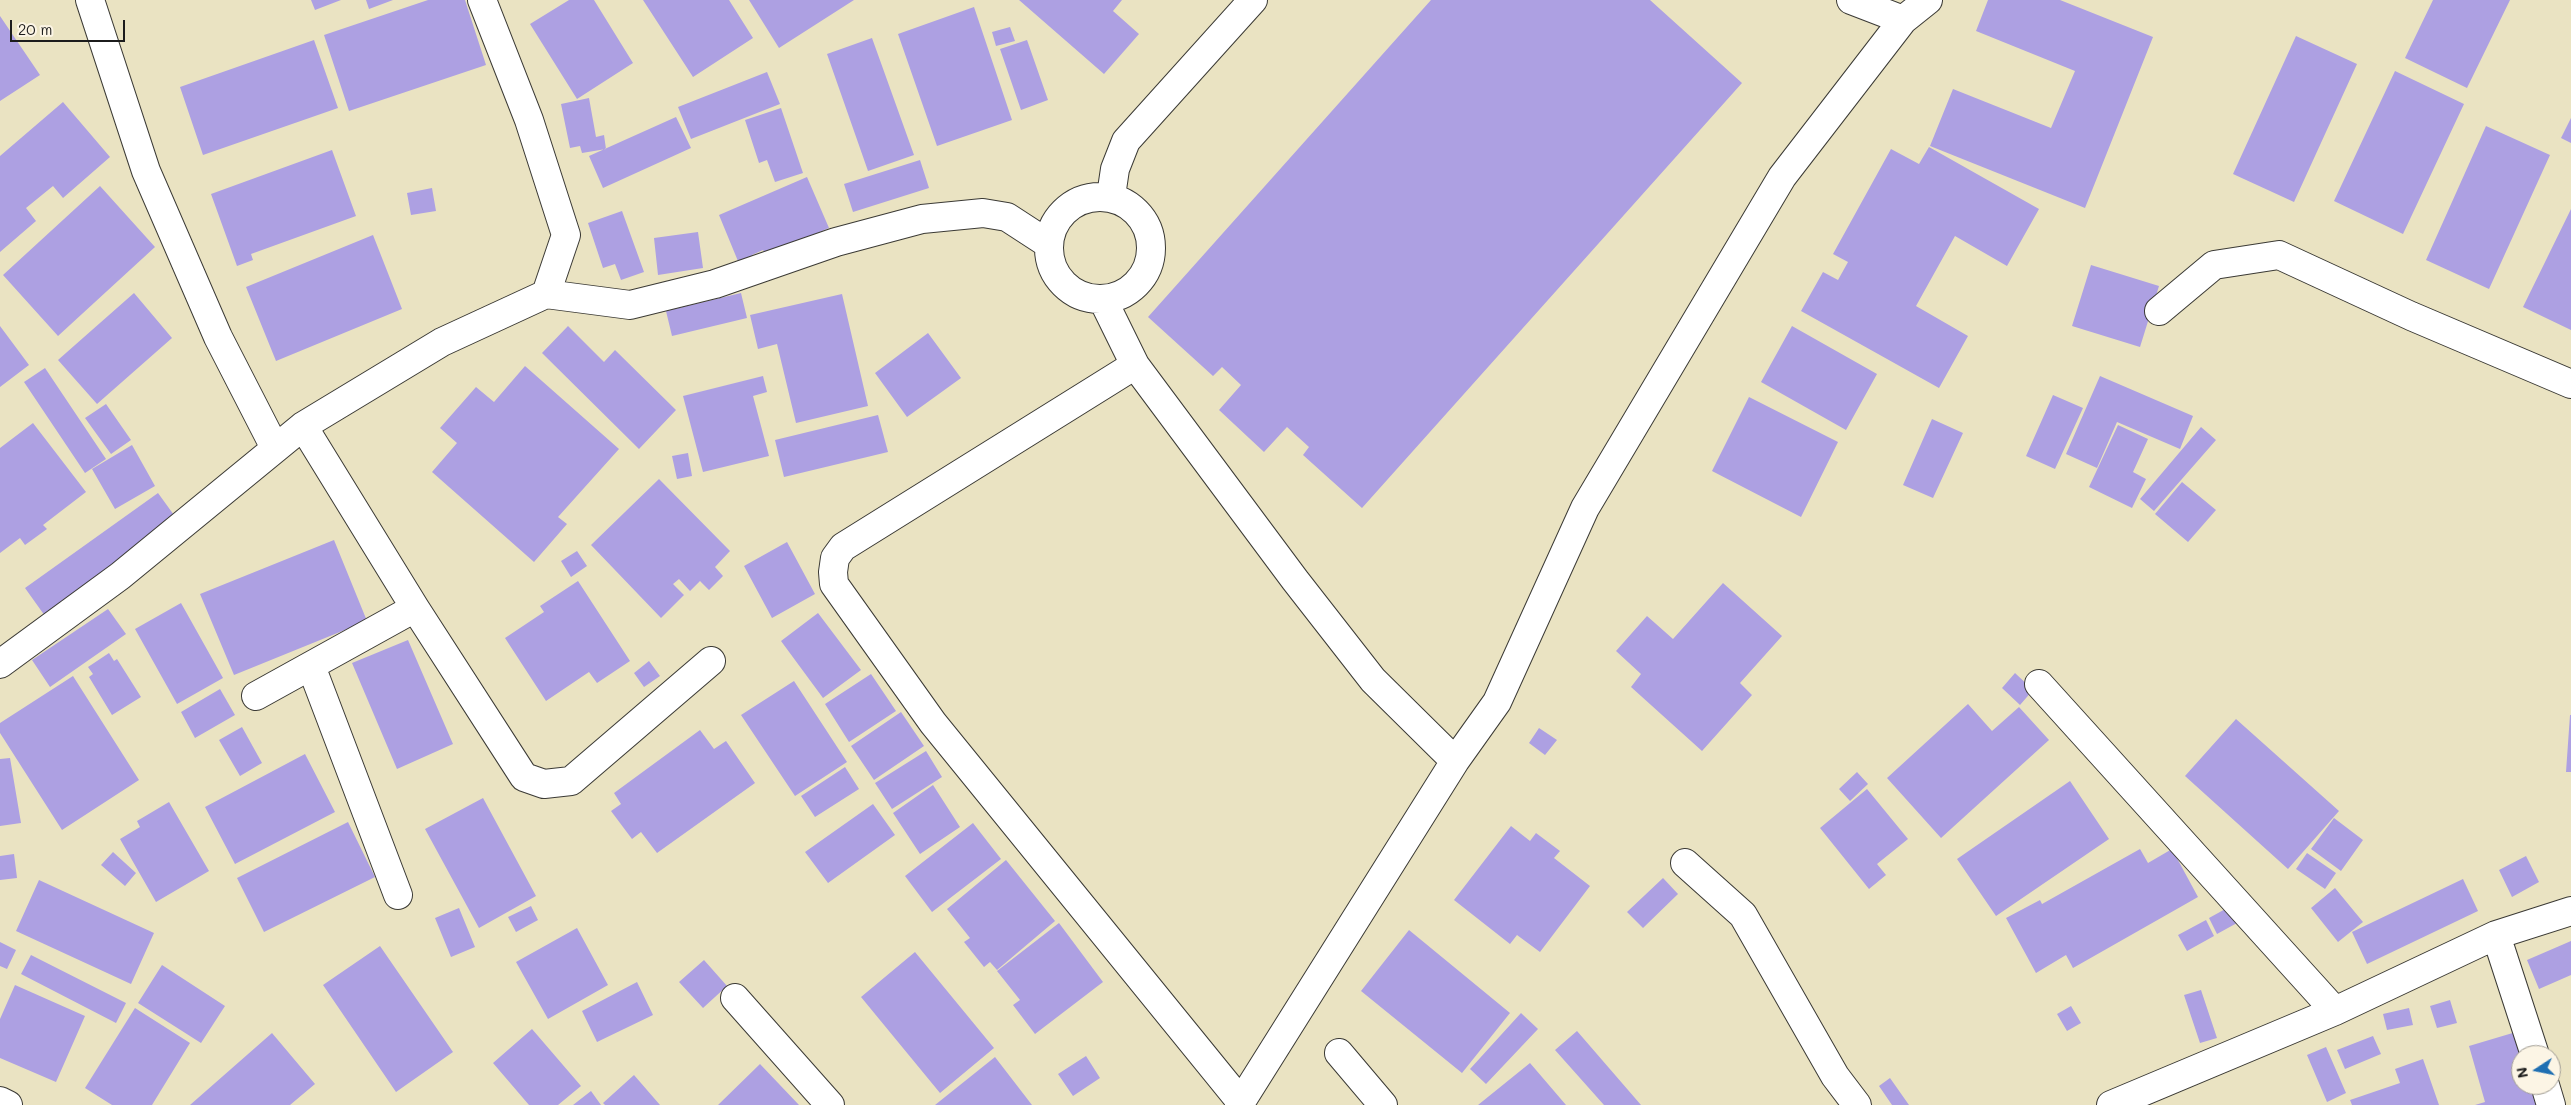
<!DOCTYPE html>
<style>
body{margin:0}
#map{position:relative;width:2571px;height:1105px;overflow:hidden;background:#eae3c2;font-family:Mali,sans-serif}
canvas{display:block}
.north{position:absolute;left:2511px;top:1045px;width:50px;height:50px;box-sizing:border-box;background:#fcf5e5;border:1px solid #a29e95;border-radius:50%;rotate:259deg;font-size:14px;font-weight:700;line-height:20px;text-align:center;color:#1c1c1c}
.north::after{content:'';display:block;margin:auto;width:18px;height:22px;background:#1f6fb2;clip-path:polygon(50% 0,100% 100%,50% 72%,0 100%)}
.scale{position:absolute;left:10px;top:20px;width:115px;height:22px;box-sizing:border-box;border:2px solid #1c1c1c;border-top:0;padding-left:6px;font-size:15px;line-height:18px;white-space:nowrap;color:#1c1c1c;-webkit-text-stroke:4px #fcf5e5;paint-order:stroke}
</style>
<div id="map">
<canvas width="2571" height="1105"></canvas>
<div class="north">N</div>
<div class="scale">20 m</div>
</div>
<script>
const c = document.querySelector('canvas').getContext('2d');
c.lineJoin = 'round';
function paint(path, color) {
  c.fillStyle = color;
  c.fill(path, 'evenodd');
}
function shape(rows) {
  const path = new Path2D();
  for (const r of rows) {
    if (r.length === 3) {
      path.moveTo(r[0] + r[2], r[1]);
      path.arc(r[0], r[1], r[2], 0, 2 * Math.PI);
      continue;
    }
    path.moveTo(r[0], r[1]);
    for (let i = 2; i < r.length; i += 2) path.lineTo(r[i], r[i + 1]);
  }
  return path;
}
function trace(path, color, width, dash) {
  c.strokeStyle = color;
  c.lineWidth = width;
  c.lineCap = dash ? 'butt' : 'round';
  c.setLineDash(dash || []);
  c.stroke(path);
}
const building = shape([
 [311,0,341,0,315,10],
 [366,0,393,0,369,9],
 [428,0,465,0,486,65,349,111,324,35],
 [569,0,594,0,633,63,577,99,530,24],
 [643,0,729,0,753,38,693,77],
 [749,0,854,0,779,48],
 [1019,0,1122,0,1113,11,1139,34,1104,74],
 [1431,0,1650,0,1742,83,1362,508,1303,455,1309,447,1287,427,1264,452,1219,410,1241,385,1222,367,1213,376,1148,317],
 [1988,0,2060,0,2153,37,2085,208,1930,146,1953,89,2051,128,2075,71,1976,31],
 [2433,0,2510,0,2467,88,2405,58],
 [974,7,1012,120,937,146,898,34],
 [0,16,40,75,0,101],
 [1010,27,1015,41,996,46,992,32],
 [2296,36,2357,64,2294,202,2233,174],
 [872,38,914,155,868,171,827,54],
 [314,40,338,108,203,155,180,87],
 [1027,40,1048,100,1021,110,1000,49],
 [2395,71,2464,104,2403,234,2334,201],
 [767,72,780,104,691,139,678,107],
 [589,98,596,137,604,135,606,149,582,153,580,146,570,148,561,104],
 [63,102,110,157,63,198,53,186,26,208,36,221,0,252,0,156],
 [781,108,803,173,775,182,767,160,759,163,745,120],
 [676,117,691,148,603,188,589,156],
 [2571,118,2571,143,2561,138],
 [2486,126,2550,155,2489,289,2426,260],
 [1929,147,2039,209,2007,266,1955,236,1916,306,1968,336,1939,388,1801,311,1823,272,1838,280,1848,262,1833,254,1891,149,1919,164],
 [332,150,356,216,251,254,253,260,237,266,211,194],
 [920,160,929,188,853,212,844,184],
 [807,177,829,228,766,255,763,250,752,255,754,261,740,266,719,215],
 [100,186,155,247,58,336,3,275],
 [432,188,436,211,411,215,407,193],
 [2571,209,2571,330,2523,307],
 [622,211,644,272,621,280,615,264,603,268,588,223],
 [698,232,703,268,658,275,654,238],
 [373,235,402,309,276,361,246,287],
 [2091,265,2159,286,2140,347,2072,326],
 [134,293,172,338,97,404,58,360],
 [741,293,747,318,672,336,666,311],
 [842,294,868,406,796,423,777,344,758,349,750,315],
 [0,326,29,365,0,387],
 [568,326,604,362,615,350,676,410,639,449,542,353],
 [1792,326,1877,374,1846,430,1761,382],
 [928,333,961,378,907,417,875,373],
 [525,366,619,449,558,517,567,524,534,562,432,472,457,443,440,428,476,387,494,402],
 [45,368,106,459,85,473,24,382],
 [763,376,767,392,753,396,769,456,703,472,683,396],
 [2100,376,2193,416,2180,449,2117,422,2097,468,2066,454],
 [2053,395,2083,408,2055,469,2026,456],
 [1749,397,1838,442,1801,517,1712,471],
 [106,404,131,440,111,454,85,418],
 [878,415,888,452,784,477,775,440],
 [1932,419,1963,433,1933,498,1903,485],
 [33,423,86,492,43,525,47,529,25,545,20,538,0,553,0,448],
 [2118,425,2148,439,2133,472,2146,479,2132,508,2089,487],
 [2201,427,2216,440,2154,511,2140,499],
 [132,445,155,486,115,509,92,469],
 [688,453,692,476,677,479,672,456],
 [659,479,730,551,715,567,723,576,709,590,700,581,690,591,679,579,673,584,684,595,661,618,591,545],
 [2182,482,2216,510,2188,542,2155,514],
 [158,493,179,522,45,616,25,588],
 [334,540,367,621,234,675,200,594],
 [787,542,815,594,772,618,744,566],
 [577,551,587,566,571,577,561,561],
 [578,581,630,661,597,683,589,672,546,701,505,638,544,612,540,606],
 [1723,583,1782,636,1740,683,1752,695,1702,751,1631,687,1641,674,1616,651,1647,616,1673,639],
 [181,603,223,678,177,704,135,629],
 [108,609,126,634,50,687,32,660],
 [818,613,861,670,823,698,781,641],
 [408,640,453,744,397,769,352,663],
 [109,653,114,661,117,659,141,697,112,715,89,677,93,674,88,667],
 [649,661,660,676,644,687,634,673],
 [2015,673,2033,690,2020,705,2002,688],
 [871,674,896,711,849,742,825,704],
 [73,676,139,780,62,830,0,733,0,723],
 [794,681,847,762,795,796,741,715],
 [220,689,235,715,195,738,181,712],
 [1968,704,1992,731,2019,707,2049,740,1941,838,1887,778],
 [901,712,924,746,874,780,851,746],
 [2570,715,2571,715,2571,772,2566,772],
 [2236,719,2339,811,2288,869,2185,776],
 [242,727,262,763,240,776,219,740],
 [1539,728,1557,740,1545,755,1529,743],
 [700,730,714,749,726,741,755,783,657,853,641,832,632,839,611,811,621,804,614,793],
 [926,751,942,777,892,809,875,783],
 [305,754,335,812,235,864,205,807],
 [10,758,21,823,0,826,0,759],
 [845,767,859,789,815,817,801,796],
 [1857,772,1868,784,1850,801,1839,789],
 [2070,781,2109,839,1996,916,1957,859],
 [933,785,960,827,920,854,893,813],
 [1867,789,1908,839,1877,864,1886,875,1869,889,1820,828],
 [483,798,536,896,479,928,425,829],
 [169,802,209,871,156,902,120,839,140,827,137,821],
 [873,804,895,835,828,883,805,852],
 [2334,818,2363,840,2341,871,2311,849],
 [348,822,375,877,264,932,237,878],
 [973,823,1001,859,932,912,905,876],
 [1511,826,1530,841,1536,833,1560,851,1554,858,1590,886,1540,952,1517,935,1510,944,1454,900],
 [2140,849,2148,863,2172,849,2198,897,2073,968,2066,955,2036,973,2006,918,2040,900,2042,904],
 [113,852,136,873,125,886,101,865],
 [2307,853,2336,873,2325,889,2296,869],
 [14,854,17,878,0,880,0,856],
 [2526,856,2539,882,2512,897,2499,870],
 [1006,860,1055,921,997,970,990,962,984,967,964,942,970,938,947,909],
 [1663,878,1678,894,1643,928,1627,912],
 [2463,879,2478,911,2367,964,2352,932],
 [39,880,154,933,131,984,16,931],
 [2335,888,2363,922,2338,942,2311,908],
 [531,906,538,920,516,932,508,917],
 [2229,907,2237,923,2217,934,2209,918],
 [459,908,475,947,451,957,435,918],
 [2206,920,2214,936,2187,951,2178,935],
 [1059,923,1103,982,1035,1034,1013,1005,1020,1000,997,971],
 [577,928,608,985,548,1019,516,962],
 [1409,930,1510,1013,1462,1073,1361,991],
 [2571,941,2571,975,2539,989,2527,960],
 [0,942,16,950,7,969,0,966],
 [380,946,453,1052,396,1092,323,985],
 [915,952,994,1048,940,1093,861,997],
 [31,955,126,1003,116,1023,21,974],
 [704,960,727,986,703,1008,679,982],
 [162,965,225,1006,201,1043,138,1003],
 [637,982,653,1015,597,1042,582,1011],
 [15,985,85,1016,56,1082,0,1058,0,1019],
 [2201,990,2217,1038,2200,1043,2184,995],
 [2450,1000,2457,1023,2437,1028,2430,1006],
 [2071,1006,2081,1023,2067,1031,2057,1014],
 [135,1008,190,1043,152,1105,112,1105,85,1088],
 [2409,1008,2413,1025,2387,1030,2383,1014],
 [1521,1013,1538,1029,1486,1084,1470,1069],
 [532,1029,581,1086,558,1105,529,1105,493,1063],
 [1577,1031,1641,1105,1604,1105,1555,1050],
 [2516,1032,2521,1055,2521,1085,2531,1085,2537,1105,2475,1105,2485,1102,2469,1046],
 [272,1033,315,1084,290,1105,190,1105],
 [2373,1036,2381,1054,2345,1069,2337,1050],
 [2326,1047,2346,1093,2327,1102,2307,1055],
 [1086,1056,1100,1078,1073,1096,1058,1074],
 [995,1057,1032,1105,935,1105],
 [2423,1059,2439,1105,2352,1105,2350,1100,2400,1083,2395,1069],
 [1530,1063,1566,1105,1478,1105],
 [760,1064,799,1105,718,1105],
 [634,1075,660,1105,605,1105,603,1103],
 [1890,1078,1909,1105,1892,1105,1879,1086],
 [591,1091,601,1105,573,1105]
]);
const minor = shape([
 [90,0,146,171,218,337,275,448],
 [1851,0,1903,20],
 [1111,196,1115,169,1126,141,1253,0],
 [1100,248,51],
 [546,294,630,305,715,284,836,242,922,219,983,213,1007,217,1047,243],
 [1103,300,1135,365,1295,580,1373,680,1455,761],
 [2159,311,2214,265,2279,255,2411,316,2571,384],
 [1135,365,843,547,835,558,833,572,834,584,933,723,1241,1102],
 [303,426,415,608,524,777,544,784,571,781,711,661],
 [0,664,120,576,303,426,442,342,546,294,566,235,529,120,482,0],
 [311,666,398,895],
 [2039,684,2335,1011],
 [256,696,415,608],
 [1685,863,1743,915,1835,1076,1857,1105],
 [2496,935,2535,1055],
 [735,998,830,1105],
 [1339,1053,1383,1105],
 [2545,1085,2551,1105],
 [0,1101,8,1105],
 [1239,1105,1455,761,1497,702,1585,508,1782,177,1903,20,1928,0],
 [2111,1105,2335,1011,2496,935,2571,911]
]);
paint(building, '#ada0e2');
trace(minor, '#3b3a35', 30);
trace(minor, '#fff', 28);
</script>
